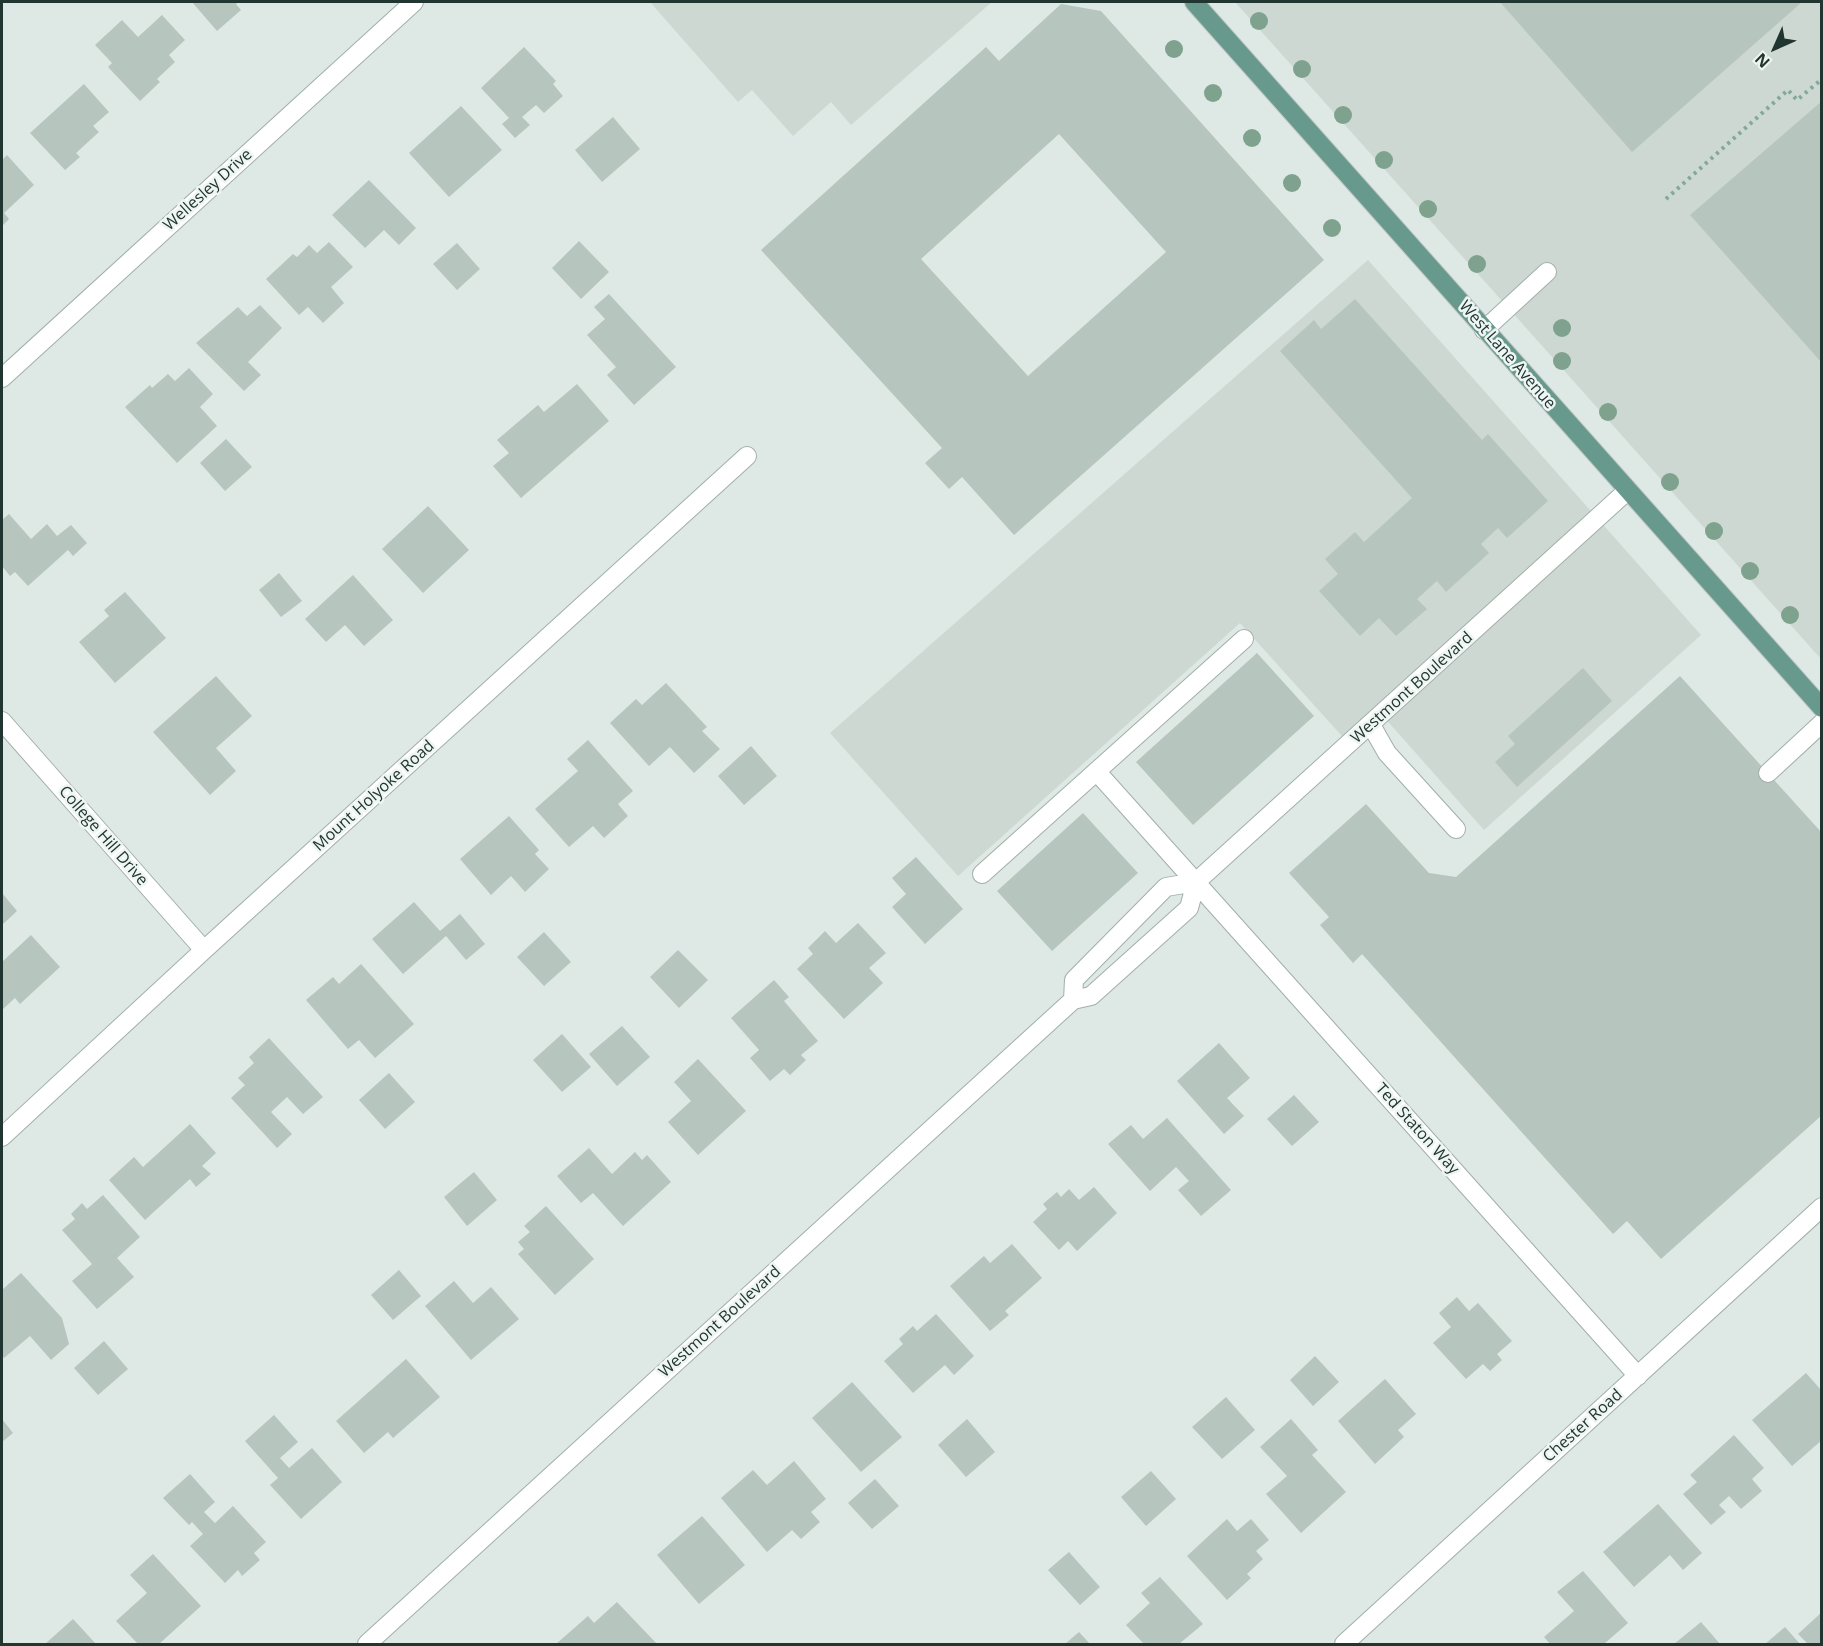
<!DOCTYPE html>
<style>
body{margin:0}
#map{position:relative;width:1823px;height:1646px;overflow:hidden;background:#dee8e4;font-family:"Open Sans",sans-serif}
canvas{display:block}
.frame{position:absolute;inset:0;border:3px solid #213630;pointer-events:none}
.north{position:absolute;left:1745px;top:18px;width:60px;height:60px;-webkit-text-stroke:4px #eef5f2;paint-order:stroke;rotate:225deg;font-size:16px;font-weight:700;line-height:24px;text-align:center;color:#213630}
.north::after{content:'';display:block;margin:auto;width:21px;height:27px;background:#213630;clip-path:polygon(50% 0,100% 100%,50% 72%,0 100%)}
</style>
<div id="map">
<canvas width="1823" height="1646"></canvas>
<div class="frame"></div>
<div class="north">N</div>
</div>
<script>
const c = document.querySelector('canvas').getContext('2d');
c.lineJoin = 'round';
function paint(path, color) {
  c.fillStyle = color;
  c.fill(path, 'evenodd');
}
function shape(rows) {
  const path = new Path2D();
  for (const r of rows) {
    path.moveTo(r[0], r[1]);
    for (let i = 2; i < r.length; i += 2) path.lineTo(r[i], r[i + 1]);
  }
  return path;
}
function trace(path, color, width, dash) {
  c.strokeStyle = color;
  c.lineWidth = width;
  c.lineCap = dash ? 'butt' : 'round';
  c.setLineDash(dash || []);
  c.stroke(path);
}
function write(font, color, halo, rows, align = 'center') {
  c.font = font + ' "Open Sans",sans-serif';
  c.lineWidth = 5;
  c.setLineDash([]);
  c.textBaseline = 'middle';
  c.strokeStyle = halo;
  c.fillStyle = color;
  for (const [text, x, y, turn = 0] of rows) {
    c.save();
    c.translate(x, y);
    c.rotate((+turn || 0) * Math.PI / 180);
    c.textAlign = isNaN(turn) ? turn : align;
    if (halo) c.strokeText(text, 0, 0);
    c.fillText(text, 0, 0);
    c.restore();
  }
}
const built = shape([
 [650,2,992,2,851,125,831,102,793,136,752,90,738,102],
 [1235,2,1821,2,1821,659,1487,284],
 [1368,260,1701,635,1484,830,1383,716,1350,745,1240,623,958,876,830,733]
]);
const building = shape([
 [192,2,239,2,236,4,241,10,217,31],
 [1500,2,1802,2,1632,152],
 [1061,4,1101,11,1324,260,1014,535,962,477,949,489,925,463,942,448,761,250,986,47,999,61],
 [1059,134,1166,252,1028,376,921,259],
 [162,15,185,40,169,55,175,62,157,79,160,82,140,101,108,67,112,63,95,45,122,20,138,37],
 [524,47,556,81,553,84,563,96,544,113,536,105,522,117,530,125,515,138,502,124,509,118,481,88],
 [84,84,109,112,93,126,99,132,76,153,80,157,65,170,30,133],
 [1822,101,1822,363,1690,215],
 [461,106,502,150,449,197,409,153],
 [613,117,640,149,602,182,575,150],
 [7,155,34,185,4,213,9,219,2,226,2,160],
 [369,180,416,228,399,245,384,230,365,248,332,215],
 [579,241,609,272,581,299,552,268],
 [329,242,353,267,331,287,344,303,323,323,308,307,299,315,266,279,293,254,297,257,309,245,317,253],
 [457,243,480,269,457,290,433,264],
 [609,294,676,367,634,405,607,375,616,367,587,335,605,319,594,307],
 [1355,299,1482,440,1488,434,1548,501,1507,538,1498,528,1481,544,1489,553,1446,592,1437,581,1417,599,1427,609,1396,636,1379,618,1360,636,1319,591,1338,574,1325,559,1355,532,1364,542,1412,498,1280,351,1314,320,1321,329],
 [260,305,282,328,248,362,261,375,244,391,196,343,238,307,247,316],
 [189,368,213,394,200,407,217,426,177,463,125,407,150,385,152,388,168,374,175,381],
 [577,384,609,421,521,498,493,466,509,453,497,440,538,405,544,412],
 [226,439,252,467,225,491,200,463],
 [428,506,469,550,423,593,382,549],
 [9,514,31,539,47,524,57,536,71,525,87,543,73,556,68,550,28,586,15,572,10,576,2,566,2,520],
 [279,573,302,601,281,617,259,590],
 [353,575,393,620,364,646,345,625,326,642,305,619],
 [125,592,166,638,115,683,79,642,109,616,104,610],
 [1257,653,1314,716,1193,825,1136,762],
 [1583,668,1612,701,1517,787,1495,762,1515,744,1508,736],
 [216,676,252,716,216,748,236,771,210,795,153,732],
 [1680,676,1822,833,1822,1115,1661,1259,1627,1221,1613,1234,1362,954,1353,963,1320,925,1329,917,1289,873,1366,804,1429,873,1456,877],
 [666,683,707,727,702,731,720,749,694,773,670,747,649,766,610,723,636,699,642,705],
 [588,740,633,791,618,804,628,816,604,838,593,826,569,847,535,809,578,771,567,759],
 [751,746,777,776,744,805,718,776],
 [1083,813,1138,873,1052,951,997,891],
 [509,816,539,850,535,854,549,869,525,892,511,876,491,895,460,859],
 [916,857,963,909,925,944,892,907,906,894,892,878],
 [2,893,17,911,2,925],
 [414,902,440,931,460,914,485,944,466,960,446,936,403,974,372,939],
 [858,923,886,953,869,968,883,983,844,1019,797,969,813,954,808,948,825,931,836,943],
 [544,932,571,962,544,986,517,957],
 [31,935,60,967,20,1004,15,998,2,1010,2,962],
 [678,950,708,980,679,1008,650,977],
 [361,964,414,1024,375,1058,359,1040,348,1049,306,1000,333,977,339,984],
 [774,980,789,997,784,1001,818,1041,801,1055,806,1060,790,1075,784,1069,770,1081,750,1058,759,1050,731,1018],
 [622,1026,650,1057,617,1086,589,1054],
 [562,1034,591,1067,562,1092,533,1060],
 [269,1038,323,1097,303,1114,287,1097,271,1112,292,1134,277,1148,231,1098,245,1085,238,1078,254,1063,249,1057],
 [1219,1043,1250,1078,1227,1098,1244,1116,1224,1134,1177,1081],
 [698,1059,746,1111,698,1155,668,1122,691,1101,674,1082],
 [389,1073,415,1102,385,1129,359,1100],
 [1294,1095,1319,1122,1292,1146,1267,1119],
 [1167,1118,1231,1190,1201,1216,1178,1190,1189,1181,1176,1167,1150,1191,1108,1144,1131,1125,1143,1139],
 [190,1124,216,1153,202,1166,211,1174,196,1187,190,1179,145,1220,109,1180,134,1157,143,1167],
 [589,1148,612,1174,635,1152,642,1160,647,1155,671,1182,623,1226,593,1193,581,1203,557,1176],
 [474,1172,497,1200,467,1226,444,1197],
 [1094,1187,1117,1213,1077,1251,1068,1241,1059,1250,1033,1222,1047,1209,1043,1204,1057,1192,1061,1197,1069,1189,1079,1200],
 [103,1195,140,1237,117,1258,134,1277,97,1309,72,1281,92,1264,62,1230,75,1219,71,1214,82,1203,87,1209],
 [546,1206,594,1259,555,1295,518,1254,524,1249,518,1242,530,1232,524,1226],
 [1012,1244,1042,1278,1005,1311,1009,1315,990,1331,950,1286,984,1256,990,1263],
 [399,1270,421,1296,393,1320,371,1295],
 [21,1273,62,1318,69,1344,51,1360,30,1336,4,1358,2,1355,2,1290],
 [454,1281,473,1303,491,1287,519,1319,471,1360,425,1306],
 [1457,1297,1469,1311,1478,1303,1512,1341,1497,1354,1502,1360,1490,1371,1483,1364,1466,1379,1433,1343,1451,1327,1439,1313],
 [936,1314,974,1356,954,1375,945,1365,913,1393,884,1361,903,1344,899,1339,913,1326,917,1331],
 [104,1341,128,1369,98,1395,74,1368],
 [1315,1356,1339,1382,1313,1406,1290,1380],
 [406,1359,440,1397,393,1438,388,1432,364,1453,336,1421],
 [1806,1373,1822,1391,1822,1440,1792,1466,1752,1420],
 [1385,1379,1416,1414,1398,1430,1404,1437,1375,1464,1338,1421],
 [852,1382,902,1437,861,1472,812,1418],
 [1226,1397,1255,1430,1222,1459,1192,1427],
 [274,1415,298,1442,280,1458,289,1468,312,1448,342,1482,301,1519,270,1485,278,1478,245,1441],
 [2,1419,13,1433,2,1442],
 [967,1419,995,1452,966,1477,938,1445],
 [1291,1419,1318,1450,1312,1455,1346,1492,1301,1533,1266,1494,1287,1476,1260,1447],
 [1734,1435,1764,1468,1752,1479,1762,1491,1741,1509,1729,1496,1719,1505,1726,1512,1711,1525,1683,1494,1697,1482,1690,1475],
 [794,1461,826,1499,811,1512,820,1522,801,1539,792,1530,767,1552,721,1498,753,1470,767,1485],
 [1151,1471,1176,1499,1146,1526,1121,1497],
 [190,1474,215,1502,204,1512,215,1523,233,1506,266,1542,254,1553,260,1560,242,1576,238,1570,225,1583,190,1546,203,1534,192,1522,189,1525,163,1498],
 [875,1479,899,1506,872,1529,848,1503],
 [1658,1504,1702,1553,1683,1570,1670,1555,1634,1587,1603,1552],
 [702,1516,745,1565,699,1604,657,1555],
 [1227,1519,1237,1531,1251,1519,1269,1540,1256,1551,1263,1559,1247,1574,1251,1578,1227,1600,1187,1556],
 [1069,1552,1100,1587,1080,1605,1048,1570],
 [153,1554,201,1606,159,1644,138,1644,116,1621,147,1593,130,1575],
 [1583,1571,1628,1623,1604,1644,1550,1644,1544,1637,1574,1611,1557,1592],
 [1160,1577,1203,1624,1179,1644,1144,1644,1126,1625,1150,1603,1141,1593],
 [617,1602,657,1644,556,1644,588,1616,594,1623],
 [1822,1612,1822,1644,1808,1644,1798,1634],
 [73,1619,96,1644,45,1644],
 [1701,1622,1720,1644,1674,1644],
 [1785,1627,1800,1644,1765,1644],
 [1079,1632,1090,1644,1065,1644]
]);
const path = shape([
 [1666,199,1788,90,1797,100,1822,79]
]);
const minor = shape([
 [1484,330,1547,272],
 [2,378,414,2],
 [2,721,204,950],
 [1371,725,1387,753,1456,829],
 [1097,772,1638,1376],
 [1768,773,1822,723],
 [982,874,1244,639],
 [1073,1000,1074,980,1166,887,1196,882,1627,491],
 [2,1137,204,950,747,456],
 [367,1644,1073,1000,1091,996,1189,908,1196,882],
 [1344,1644,1822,1207]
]);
const major = shape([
 [1194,2,1822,708]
]);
const trees = [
 [1259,21],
 [1174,49],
 [1302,69],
 [1213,93],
 [1343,115],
 [1252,138],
 [1384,160],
 [1292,183],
 [1428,209],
 [1332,228],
 [1477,264],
 [1562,328],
 [1562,361],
 [1608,412],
 [1670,482],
 [1714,531],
 [1750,571],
 [1790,615]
];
const streetNames = [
 ["Wellesley Drive",208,190,-42],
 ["West Lane Avenue",1507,355,49],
 ["Westmont Boulevard",1412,688,-42],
 ["Mount Holyoke Road",374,796,-42],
 ["College Hill Drive",103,836,49],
 ["Ted Staton Way",1417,1129,48],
 ["Westmont Boulevard",720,1322,-42],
 ["Chester Road",1583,1426,-42]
];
paint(built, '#cdd8d3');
paint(building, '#b7c5bf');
trace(minor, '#a2afaa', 20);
trace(major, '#bcc3c1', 20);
trace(path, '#82a99c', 4, [3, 4.5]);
trace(minor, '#fff', 18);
trace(major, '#67998c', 18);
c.fillStyle = '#7ea28d';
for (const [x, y] of trees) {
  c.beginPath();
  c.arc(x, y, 9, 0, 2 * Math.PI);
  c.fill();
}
write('16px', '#213630', '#eef5f2', streetNames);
</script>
